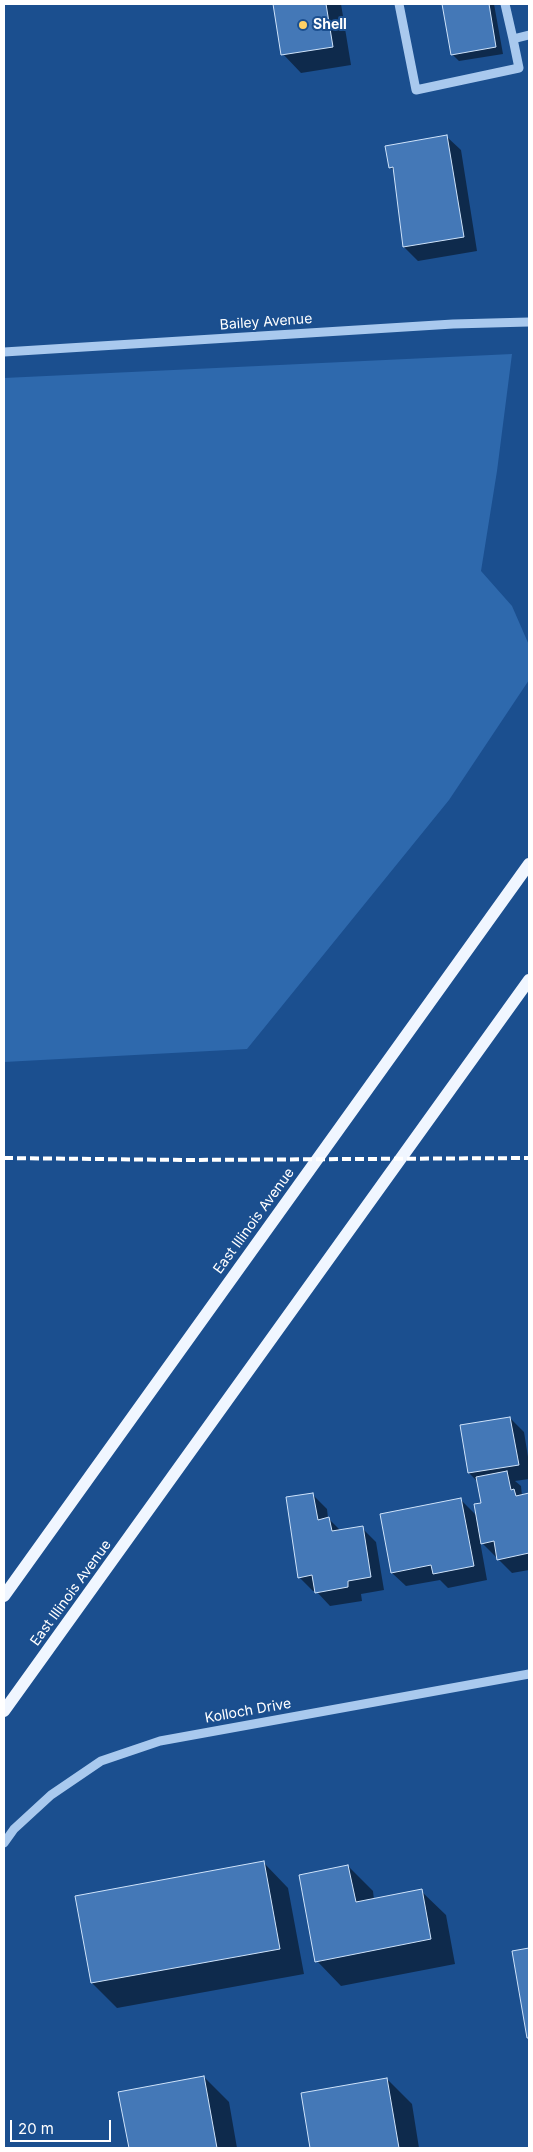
<!DOCTYPE html>
<style>
body{margin:0}
#map{position:relative;width:533px;height:2152px;overflow:hidden;background:#1b4f8f;font-family:Inter,sans-serif}
canvas{display:block}
.frame{position:absolute;inset:0;border:5px solid #fff;pointer-events:none}
.scale{position:absolute;left:10px;top:2120px;width:101px;height:22px;box-sizing:border-box;border:2px solid #fff;border-top:0;padding-left:6px;font-size:15px;line-height:18px;white-space:nowrap;color:#fff;-webkit-text-stroke:4px #1b4f8f;paint-order:stroke}
</style>
<div id="map">
<canvas width="533" height="2152"></canvas>
<div class="frame"></div>
<div class="scale">20 m</div>
</div>
<script>
const c = document.querySelector('canvas').getContext('2d');
c.lineJoin = 'round';
function paint(path, color) {
  c.fillStyle = color;
  c.fill(path, 'evenodd');
}
function shape(rows) {
  const path = new Path2D();
  for (const r of rows) {
    path.moveTo(r[0], r[1]);
    for (let i = 2; i < r.length; i += 2) path.lineTo(r[i], r[i + 1]);
  }
  return path;
}
function trace(path, color, width, dash) {
  c.strokeStyle = color;
  c.lineWidth = width;
  c.lineCap = dash ? 'butt' : 'round';
  c.setLineDash(dash || []);
  c.stroke(path);
}
function write(font, color, halo, rows, align = 'center') {
  c.font = font + ' Inter,sans-serif';
  c.lineWidth = 4;
  c.setLineDash([]);
  c.textBaseline = 'middle';
  c.strokeStyle = halo;
  c.fillStyle = color;
  for (const [text, x, y, turn = 0] of rows) {
    c.save();
    c.translate(x, y);
    c.rotate((+turn || 0) * Math.PI / 180);
    c.textAlign = isNaN(turn) ? turn : align;
    if (halo) c.strokeText(text, 0, 0);
    c.fillText(text, 0, 0);
    c.restore();
  }
}
const green = shape([
 [512,354,497,471,481,571,512,606,529,645,529,680,449,800,247,1049,4,1062,4,378]
]);
const shadow = shape([
 [275,4,341,4,351,65,301,73,283,54],
 [443,4,494,4,503,54,459,61,452,54],
 [447,137,461,150,477,251,418,261,404,247,394,171,390,167],
 [510,1418,524,1432,529,1463,529,1479,515,1481,521,1486,522,1496,529,1495,529,1570,512,1573,480,1541,487,1580,448,1588,440,1580,406,1586,392,1573,460,1499,477,1516,483,1504,478,1482,469,1473],
 [313,1495,327,1509,328,1518,341,1531,362,1528,376,1542,384,1590,361,1594,362,1601,330,1606,316,1591,313,1591,299,1577],
 [264,1863,288,1888,304,1974,117,2008,92,1983,77,1897],
 [348,1866,373,1891,374,1900,421,1891,446,1915,455,1964,341,1986,317,1961],
 [529,1949,529,2038,513,1952],
 [204,2077,229,2102,237,2148,130,2148,120,2093],
 [387,2079,412,2104,419,2148,311,2148,302,2094]
]);
const building = shape([
 [273,4,326,4,333,47,281,55,273,4],
 [442,4,489,4,496,47,451,55,442,4],
 [447,135,464,237,403,247,393,167,389,168,385,146,447,135],
 [510,1417,519,1465,468,1473,460,1425,510,1417],
 [507,1471,511,1490,514,1489,516,1496,529,1493,529,1553,497,1560,494,1541,481,1544,474,1504,481,1503,476,1477,507,1471],
 [313,1493,318,1520,329,1517,332,1531,363,1526,371,1577,348,1581,348,1587,315,1593,312,1575,298,1578,286,1497,313,1493],
 [461,1498,474,1566,433,1574,431,1565,391,1573,380,1514,461,1498],
 [264,1861,280,1949,91,1983,75,1896,264,1861],
 [348,1865,356,1902,422,1889,431,1939,315,1962,299,1875,348,1865],
 [529,1948,529,2038,527,2038,512,1951,529,1948],
 [204,2076,217,2148,129,2148,118,2092,204,2076],
 [387,2078,399,2148,310,2148,301,2093,387,2078]
]);
const minor = shape([
 [399,4,416,90,519,68,513,39,529,35],
 [505,4,513,39],
 [4,352,453,324,529,322],
 [4,1843,14,1829,51,1795,101,1761,160,1741,529,1674]
]);
const major = shape([
 [4,1596,529,864],
 [4,1711,529,980]
]);
const rail = shape([
 [4,1158,185,1160,529,1158]
]);
const markers = [
 [303,25,5,"#ffd166"]
];
const poiNames = [
 ["Shell",313,25]
];
const streetNames = [
 ["Bailey Avenue",266,322,-4],
 ["East Illinois Avenue",254,1221,-54],
 ["East Illinois Avenue",71,1593,-54],
 ["Kolloch Drive",248,1711,-10]
];
paint(green, '#2e69ad');
paint(shadow, '#0007');
paint(building, '#4478b7');
trace(building, '#cfe3fa', 1);
trace(minor, '#a9c9ee', 9);
trace(major, '#f0f6ff', 12);
trace(rail, '#fff', 4, [9, 4]);
for (const [x, y, r, color] of markers) {
  const dot = new Path2D();
  dot.arc(x, y, r, 0, 2 * Math.PI);
  c.fillStyle = color;
  c.fill(dot);
  trace(dot, '#1b4f8f', 2);
}
write('bold 14px', '#fff', '#1b4f8f', poiNames, 'left');
write('14px', '#fff', '#1b4f8f', streetNames);
</script>
